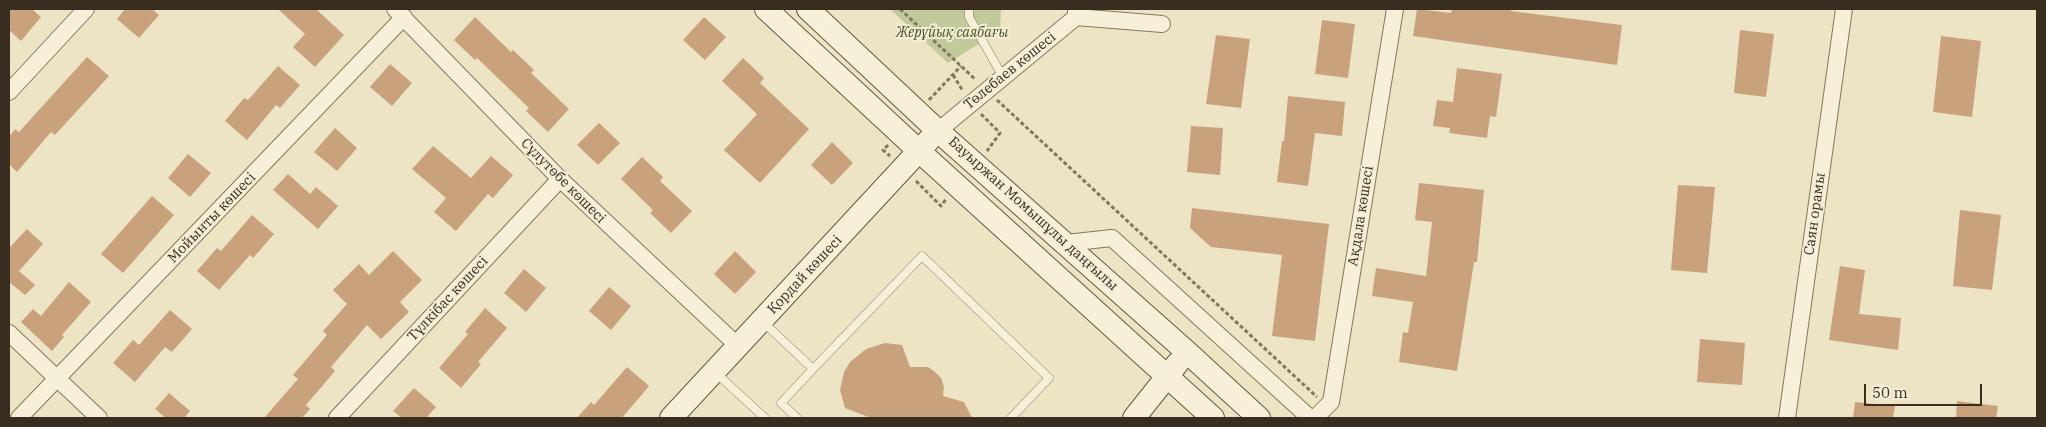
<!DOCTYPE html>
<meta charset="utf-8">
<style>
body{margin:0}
#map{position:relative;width:2046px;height:427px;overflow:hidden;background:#ece4c5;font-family:"IBM Plex Serif",serif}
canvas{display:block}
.frame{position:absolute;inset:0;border:10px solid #382d1f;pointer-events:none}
.scale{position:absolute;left:1864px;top:384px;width:118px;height:22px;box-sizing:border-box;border:2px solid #382d1f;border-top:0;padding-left:6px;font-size:15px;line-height:18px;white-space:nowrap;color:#382d1f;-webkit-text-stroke:4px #f4edd5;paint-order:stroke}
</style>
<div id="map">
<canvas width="2046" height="427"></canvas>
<div class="frame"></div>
<div class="scale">50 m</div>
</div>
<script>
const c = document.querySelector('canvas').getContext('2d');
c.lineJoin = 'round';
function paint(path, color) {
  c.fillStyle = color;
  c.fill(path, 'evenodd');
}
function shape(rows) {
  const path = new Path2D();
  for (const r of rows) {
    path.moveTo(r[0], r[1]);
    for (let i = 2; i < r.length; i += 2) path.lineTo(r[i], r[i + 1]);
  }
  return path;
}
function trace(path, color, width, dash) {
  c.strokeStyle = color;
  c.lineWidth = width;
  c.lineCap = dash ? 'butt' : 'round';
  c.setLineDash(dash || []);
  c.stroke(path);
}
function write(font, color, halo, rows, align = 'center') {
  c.font = font + ' "IBM Plex Serif",serif';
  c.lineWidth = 4;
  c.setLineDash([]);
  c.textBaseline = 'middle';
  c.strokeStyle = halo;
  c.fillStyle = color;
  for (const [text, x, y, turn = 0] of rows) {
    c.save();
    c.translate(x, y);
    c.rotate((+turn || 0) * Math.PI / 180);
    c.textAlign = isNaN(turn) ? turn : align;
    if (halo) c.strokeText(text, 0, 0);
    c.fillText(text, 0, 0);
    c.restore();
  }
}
const green = shape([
 [890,9,1001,9,1000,31,948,63]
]);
const building = shape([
 [9,9,32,9,41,17,21,41,9,30],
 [125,9,152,9,159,15,139,38,117,19],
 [278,9,316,9,344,35,315,67,293,47,305,34],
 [1417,9,1451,13,1452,9,1511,9,1511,11,1622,25,1617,65,1413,36],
 [475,17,511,52,513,50,534,70,531,73,569,109,548,132,526,111,529,108,477,58,475,60,454,40],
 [704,17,726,37,705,60,683,40],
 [1322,20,1355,24,1348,78,1315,74],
 [1740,30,1774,34,1766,97,1734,93],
 [1216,35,1250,39,1241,108,1206,104],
 [1941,36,1981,41,1972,117,1933,112],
 [87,57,109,76,55,135,51,132,17,172,9,164,9,137,15,129,19,132],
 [743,58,764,78,760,83,809,129,760,183,724,150,757,114,722,81],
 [390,64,412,83,392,106,370,87],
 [278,66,300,85,280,108,276,105,247,140,225,121,244,98,248,100],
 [1457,68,1502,74,1496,117,1490,116,1487,138,1449,133,1450,128,1433,126,1437,100,1453,102],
 [1288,96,1345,102,1342,136,1315,133,1308,186,1277,182,1282,141,1284,141],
 [599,123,620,143,598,165,577,145],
 [1191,126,1223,128,1220,175,1187,172],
 [335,128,357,148,337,171,314,152],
 [832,142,853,163,832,185,811,165],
 [433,146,471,178,491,156,513,175,493,198,488,194,456,231,434,212,446,198,412,169],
 [188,154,211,173,190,197,168,178],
 [642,157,663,177,660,181,692,211,671,233,650,213,653,210,621,179],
 [288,174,310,194,316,187,338,206,318,229,273,190],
 [1419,183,1484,190,1477,262,1474,262,1457,371,1399,362,1403,332,1408,333,1413,302,1372,296,1376,268,1426,276,1432,222,1415,220],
 [1678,185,1715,187,1707,273,1671,270],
 [152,196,174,215,123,273,101,254],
 [1192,208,1329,224,1315,341,1272,336,1282,255,1211,247,1190,228],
 [1960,210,2001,215,1992,290,1953,286],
 [252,215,274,234,253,258,250,255,219,290,197,271,217,248,221,251],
 [27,229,43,244,19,271,35,285,25,295,9,282,9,248],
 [393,251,422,280,400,302,409,312,381,339,367,325,331,367,335,371,306,405,310,409,302,418,264,418,298,379,293,375,327,335,323,331,347,304,333,290,359,264,369,275],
 [735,251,756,272,735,294,714,274],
 [1840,266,1865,270,1859,314,1901,318,1898,350,1829,340],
 [524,269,546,288,526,312,504,293],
 [69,282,91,302,62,335,64,337,52,351,21,322,33,309,41,316],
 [609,287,631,306,611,330,589,311],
 [485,308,507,328,478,362,481,364,461,388,439,368,468,334,465,332],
 [170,310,192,329,172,352,165,347,135,382,113,363,133,340,139,345],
 [1700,339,1745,343,1742,385,1697,382],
 [885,343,902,345,910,367,928,367,935,372,941,378,944,387,943,396,964,402,972,418,871,418,845,408,840,390,844,372,850,362,866,349],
 [627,367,649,386,622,418,577,418,591,402,594,405],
 [414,388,436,407,426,418,402,418,393,411],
 [169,393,190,411,184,418,166,418,155,409],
 [1957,401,1998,406,1996,418,1956,418],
 [1855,402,1895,406,1893,418,1853,418]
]);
const path = shape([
 [900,9,976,80],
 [953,75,963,91],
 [929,100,961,66],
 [997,100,1317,397],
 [981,114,1000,133,987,151],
 [888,145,883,150,890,156],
 [916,181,941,206,946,199]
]);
const lane = shape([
 [969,9,969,17,1003,77],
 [763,322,813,369,781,403,797,418],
 [813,369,922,256,1049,378,1011,418],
 [716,373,765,418]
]);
const street = shape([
 [395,9,560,179,738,346],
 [1076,17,1162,24],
 [9,92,86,9],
 [938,131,1076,17,1076,9],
 [1066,243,1112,238,1310,418],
 [9,333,99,418],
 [19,418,404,17],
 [337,418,560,179],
 [1315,418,1331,402,1395,9],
 [1787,418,1844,9]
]);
const secondary = shape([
 [766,9,919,151,1213,418],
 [808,9,938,131,1187,352,1259,418],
 [671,418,929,140],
 [1134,418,1177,364]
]);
const parkNames = [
 ["Жерұйық саябағы",952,33]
];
const streetNames = [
 ["Төлебаев көшесі",1010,71,-39],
 ["Сұлутөбе көшесі",563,181,45],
 ["Бауыржан Момышұлы даңғылы",1033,214,42],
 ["Саян орамы",1815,214,-82],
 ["Ақдала көшесі",1361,216,-81],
 ["Мойынты көшесі",212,218,-46],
 ["Қордай көшесі",805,275,-47],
 ["Түлкібас көшесі",448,299,-47]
];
paint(green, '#c1ca9a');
paint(building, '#c9a27d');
trace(lane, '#87765c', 9);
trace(street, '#87765c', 18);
trace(secondary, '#69573f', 24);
trace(path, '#87765c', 3, [4, 2.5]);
trace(lane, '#f7f0d8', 8);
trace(street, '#f7f0d8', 16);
trace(secondary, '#f7f0d8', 22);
write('italic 14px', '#455327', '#f4edd5', parkNames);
write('14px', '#382d1f', '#f4edd5', streetNames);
</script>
